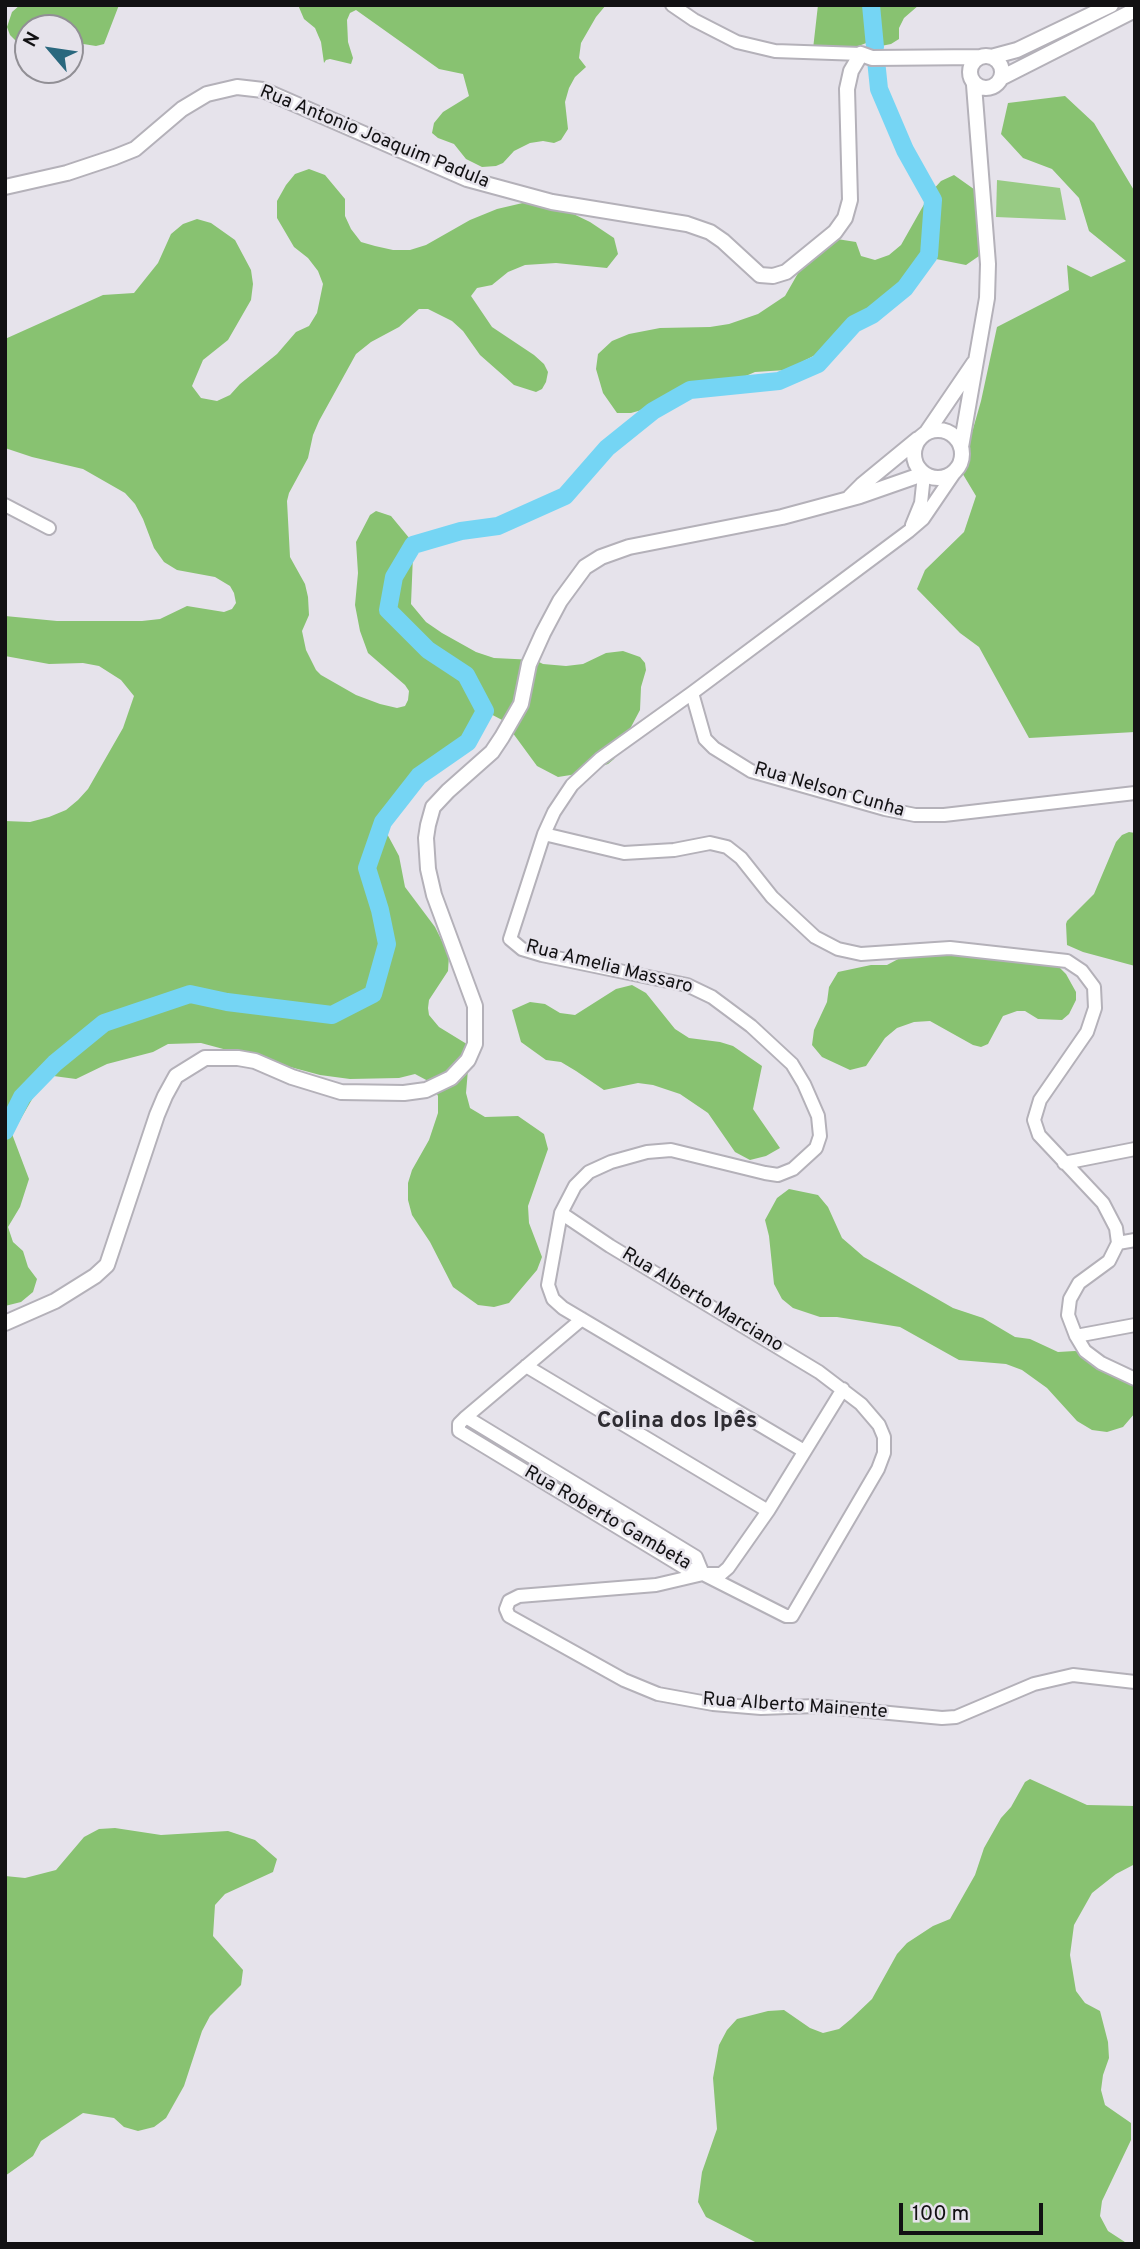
<!DOCTYPE html>
<meta charset="utf-8">
<style>
body{margin:0}
#map{position:relative;width:1140px;height:2249px;overflow:hidden;background:#e6e3eb;font-family:Overpass,sans-serif}
canvas{display:block}
.frame{position:absolute;inset:0;border:7px solid #121113;pointer-events:none}
.north{position:absolute;left:14px;top:14px;width:70px;height:70px;box-sizing:border-box;background:#e6e3eb;border:2px solid #918f95;border-radius:50%;rotate:299deg;font-size:19px;font-weight:700;line-height:28px;text-align:center;color:#121113}
.north::after{content:'';display:block;margin:auto;width:24px;height:32px;background:#2a687e;clip-path:polygon(50% 0,100% 100%,50% 72%,0 100%)}
.scale{position:absolute;left:899px;top:2203px;width:144px;height:32px;box-sizing:border-box;border:4px solid #121113;border-top:0;padding-left:9px;font-size:21px;line-height:24px;white-space:nowrap;color:#121113;-webkit-text-stroke:5px #e6e3eb;paint-order:stroke}
</style>
<div id="map">
<canvas width="1140" height="2249"></canvas>
<div class="frame"></div>
<div class="north">N</div>
<div class="scale">100 m</div>
</div>
<script>
const c = document.querySelector('canvas').getContext('2d');
c.lineJoin = 'round';
function paint(path, color) {
  c.fillStyle = color;
  c.fill(path, 'evenodd');
}
function shape(rows) {
  const path = new Path2D();
  for (const r of rows) {
    if (r.length === 3) {
      path.moveTo(r[0] + r[2], r[1]);
      path.arc(r[0], r[1], r[2], 0, 2 * Math.PI);
      continue;
    }
    path.moveTo(r[0], r[1]);
    for (let i = 2; i < r.length; i += 2) path.lineTo(r[i], r[i + 1]);
  }
  return path;
}
function trace(path, color, width, dash) {
  c.strokeStyle = color;
  c.lineWidth = width;
  c.lineCap = dash ? 'butt' : 'round';
  c.setLineDash(dash || []);
  c.stroke(path);
}
function write(font, color, halo, rows, align = 'center') {
  c.font = font + ' Overpass,sans-serif';
  c.lineWidth = 5;
  c.setLineDash([]);
  c.textBaseline = 'middle';
  c.strokeStyle = halo;
  c.fillStyle = color;
  for (const [text, x, y, turn = 0] of rows) {
    c.save();
    c.translate(x, y);
    c.rotate((+turn || 0) * Math.PI / 180);
    c.textAlign = isNaN(turn) ? turn : align;
    if (halo) c.strokeText(text, 0, 0);
    c.fillText(text, 0, 0);
    c.restore();
  }
}
const green = shape([
 [997,180,1060,188,1066,220,996,217]
]);
const forest = shape([
 [20,5,119,5,104,44,96,46,77,43,70,45,70,28,28,28,28,53,10,35,7,27,12,12],
 [298,5,606,5,596,17,581,43,579,58,586,67,575,77,569,88,565,102,568,129,561,140,554,143,543,141,530,143,514,151,503,163,496,166,482,167,466,159,454,144,438,138,432,133,434,123,443,112,469,96,463,74,439,69,356,10,350,13,347,20,348,42,353,58,351,64,330,59,326,60,324,63,321,42,315,28,304,19],
 [818,5,919,5,904,18,899,28,899,39,891,44,881,46,869,42,845,51,813,49],
 [1065,96,1094,123,1135,192,1135,732,1029,738,979,647,960,633,917,589,925,570,964,532,976,496,961,471,981,401,997,327,1069,290,1067,265,1091,277,1126,261,1089,231,1079,198,1052,169,1023,158,1001,134,1008,103],
 [309,169,325,175,345,199,345,216,351,229,361,242,375,246,393,250,410,250,426,245,470,220,497,209,527,202,561,208,590,222,614,238,618,254,607,268,556,263,525,265,508,272,492,285,477,288,471,296,492,327,534,355,544,364,548,372,546,382,542,389,536,392,514,385,480,355,463,331,452,321,428,309,419,309,399,327,371,342,356,354,319,421,313,435,308,458,289,493,287,501,290,557,305,584,308,597,309,615,302,631,306,650,316,670,321,675,356,695,380,704,397,708,405,706,408,700,409,691,405,685,368,653,360,631,355,605,358,573,356,542,370,515,376,511,391,516,410,539,413,555,411,604,426,622,442,633,476,652,494,658,535,660,543,664,566,666,583,664,606,653,623,651,640,657,645,663,646,670,641,687,640,710,614,759,608,764,577,774,558,777,537,766,504,721,483,710,476,710,469,724,467,740,454,762,430,777,397,791,386,812,385,830,399,856,405,887,435,927,449,955,448,971,429,1000,428,1008,429,1015,439,1027,470,1046,466,1093,470,1108,485,1117,518,1116,544,1134,548,1149,528,1206,529,1223,542,1257,537,1270,509,1303,494,1307,478,1305,453,1287,430,1242,412,1215,408,1200,408,1183,412,1170,429,1140,438,1113,438,1096,430,1082,415,1074,399,1078,350,1079,320,1075,201,1043,168,1044,153,1052,107,1064,76,1079,46,1075,12,1134,29,1179,20,1207,8,1227,13,1242,23,1251,28,1267,37,1279,33,1292,21,1302,5,1306,5,821,30,822,49,817,66,810,78,800,88,789,123,728,134,696,121,680,99,666,83,663,49,664,5,656,5,616,57,621,142,621,160,619,187,606,224,612,232,609,236,603,234,593,230,586,215,577,177,570,164,562,154,548,143,519,135,504,125,493,83,469,32,457,5,448,5,339,103,295,134,293,158,263,171,234,183,224,197,219,211,223,235,240,251,270,253,284,251,300,228,340,203,360,192,386,201,398,217,401,230,395,240,384,277,354,296,332,309,326,317,313,323,284,318,271,308,258,294,247,277,218,277,201,286,185,295,174],
 [954,175,978,192,986,243,979,256,966,265,936,259,911,280,897,286,866,318,839,337,829,348,786,370,755,372,741,378,724,379,663,404,631,413,617,413,603,393,596,369,598,354,612,341,629,334,660,328,710,327,729,324,758,314,785,296,801,268,837,239,856,242,861,256,875,260,889,255,901,245,931,192,941,181],
 [1129,832,1135,833,1135,966,1083,952,1067,945,1066,924,1067,921,1094,894,1116,842,1122,835],
 [933,952,1040,957,1060,968,1066,974,1076,992,1076,1000,1069,1014,1062,1020,1038,1019,1025,1011,1017,1011,1003,1016,988,1044,981,1047,973,1045,930,1021,914,1022,897,1028,885,1038,866,1066,850,1070,822,1057,812,1045,814,1030,827,1002,829,987,838,972,871,965,887,965,902,957],
 [632,985,646,993,675,1029,689,1038,720,1042,733,1046,762,1066,753,1109,780,1148,766,1156,750,1160,735,1152,708,1113,680,1094,653,1085,638,1083,604,1090,576,1071,561,1062,546,1060,521,1042,512,1010,530,1002,545,1004,560,1013,575,1015,616,989],
 [789,1189,818,1195,828,1207,842,1238,864,1257,953,1308,983,1318,1015,1337,1030,1339,1058,1352,1075,1351,1103,1358,1135,1373,1135,1413,1123,1427,1107,1432,1092,1430,1077,1421,1047,1388,1022,1370,1006,1364,959,1360,900,1327,837,1317,820,1317,793,1308,782,1299,774,1284,769,1236,765,1220,777,1198],
 [1030,1779,1087,1805,1135,1806,1135,1864,1116,1874,1092,1893,1074,1925,1070,1955,1076,1991,1085,2003,1100,2011,1108,2042,1109,2058,1103,2075,1101,2090,1105,2105,1131,2123,1131,2140,1102,2201,1100,2216,1108,2231,1128,2244,759,2244,706,2217,698,2202,702,2172,717,2129,713,2078,719,2045,727,2030,737,2019,768,2011,784,2010,810,2028,823,2033,839,2029,851,2019,872,1999,897,1954,907,1943,933,1926,950,1919,975,1875,984,1848,1001,1818,1011,1807,1025,1782],
 [115,1828,161,1835,228,1831,255,1840,277,1859,273,1872,225,1894,215,1905,213,1936,243,1970,241,1985,210,2016,202,2031,184,2086,166,2118,154,2127,138,2131,124,2127,114,2118,83,2113,41,2141,33,2156,5,2176,5,1876,25,1878,56,1870,84,1837,99,1829]
]);
const river = shape([
 [871,5,875,47],
 [5,1131,22,1097,55,1063,104,1023,190,994,227,1002,332,1015,373,994,387,944,380,910,367,868,383,822,419,776,468,742,485,711,466,675,428,650,388,610,394,577,413,545,461,531,498,526,565,496,607,448,653,411,690,390,779,381,818,364,854,324,872,315,905,288,929,255,933,200,905,150,879,89,876,60]
]);
const minor = shape([
 [672,5,694,20,737,42,775,51,861,54],
 [5,505,49,528],
 [912,525,921,503,924,475],
 [692,693,705,739,714,748,751,771,885,809,915,815,944,815,1135,793],
 [544,834,624,853,674,850,710,843,727,847,741,858,772,897,815,937,838,949,861,954,950,948,1067,961,1082,971,1094,987,1095,1008,1087,1032,1040,1100,1034,1120,1039,1135,1103,1203,1116,1228,1118,1243,1109,1261,1079,1283,1070,1299,1068,1315,1076,1336,1085,1351,1101,1363,1135,1379],
 [1064,1163,1135,1149],
 [561,1213,610,1246,819,1372,861,1404,879,1425,884,1437,884,1453,878,1469,792,1616,786,1616,703,1574,685,1568,459,1431,459,1424,466,1417,582,1319],
 [1118,1243,1135,1240],
 [1076,1336,1135,1325],
 [526,1366,768,1511],
 [843,1389,768,1511,728,1568,721,1574,703,1574,656,1585,519,1596,509,1601,506,1609,509,1616,624,1680,658,1694,713,1704,761,1708,816,1706,942,1718,956,1717,1034,1684,1073,1675,1135,1682],
 [466,1417,696,1557,703,1574],
 [804,1451,563,1308,553,1299,548,1285,561,1213,575,1186,589,1172,611,1162,647,1152,671,1150,765,1173,778,1175,793,1169,816,1148,820,1136,818,1116,804,1084,792,1064,751,1026,712,997,687,985,542,955,522,949,510,939,544,834,554,812,572,785,600,759,692,693,909,531,923,519,957,469]
]);
const tertiary = shape([
 [986,72,16],
 [991,57,1017,50,1111,5],
 [1001,78,1135,10],
 [5,187,67,173,115,157,135,149,182,109,207,94,237,87,263,90,467,179,552,202,687,224,710,232,723,241,760,275,773,276,786,272,835,232,845,218,850,200,847,89,851,71,861,54,872,58,980,57],
 [938,454,24],
 [927,432,974,363],
 [961,447,987,298,988,264,974,85],
 [850,497,862,485,918,439],
 [5,1323,55,1301,95,1276,107,1265,157,1115,165,1096,176,1076,205,1058,238,1058,255,1061,292,1077,341,1092,404,1093,426,1090,451,1078,468,1060,475,1044,475,1006,434,895,428,869,426,838,428,825,433,807,448,791,492,752,502,737,521,704,529,664,543,633,560,601,585,567,601,557,629,547,782,517,860,496,923,474]
]);
const streetNames = [
 ["Rua Antonio Joaquim Padula",374,138,22],
 ["Rua Nelson Cunha",829,791,16],
 ["Rua Amelia Massaro",609,968,14],
 ["Rua Alberto Marciano",702,1301,31],
 ["Rua Roberto Gambeta",607,1519,30],
 ["Rua Alberto Mainente",795,1707,4]
];
const quarterNames = [
 ["Colina dos Ipês",677,1422]
];
paint(green, '#98cb84');
paint(forest, '#88c271');
trace(river, '#75d5f4', 18);
trace(minor, '#b4b1b9', 16);
trace(tertiary, '#b4b1b9', 18);
trace(minor, '#fff', 12);
trace(tertiary, '#fff', 14);
write('19px', '#121113', '#e6e3eb', streetNames);
write('bold 23px', '#2e2c32', '#e6e3eb', quarterNames);
</script>
